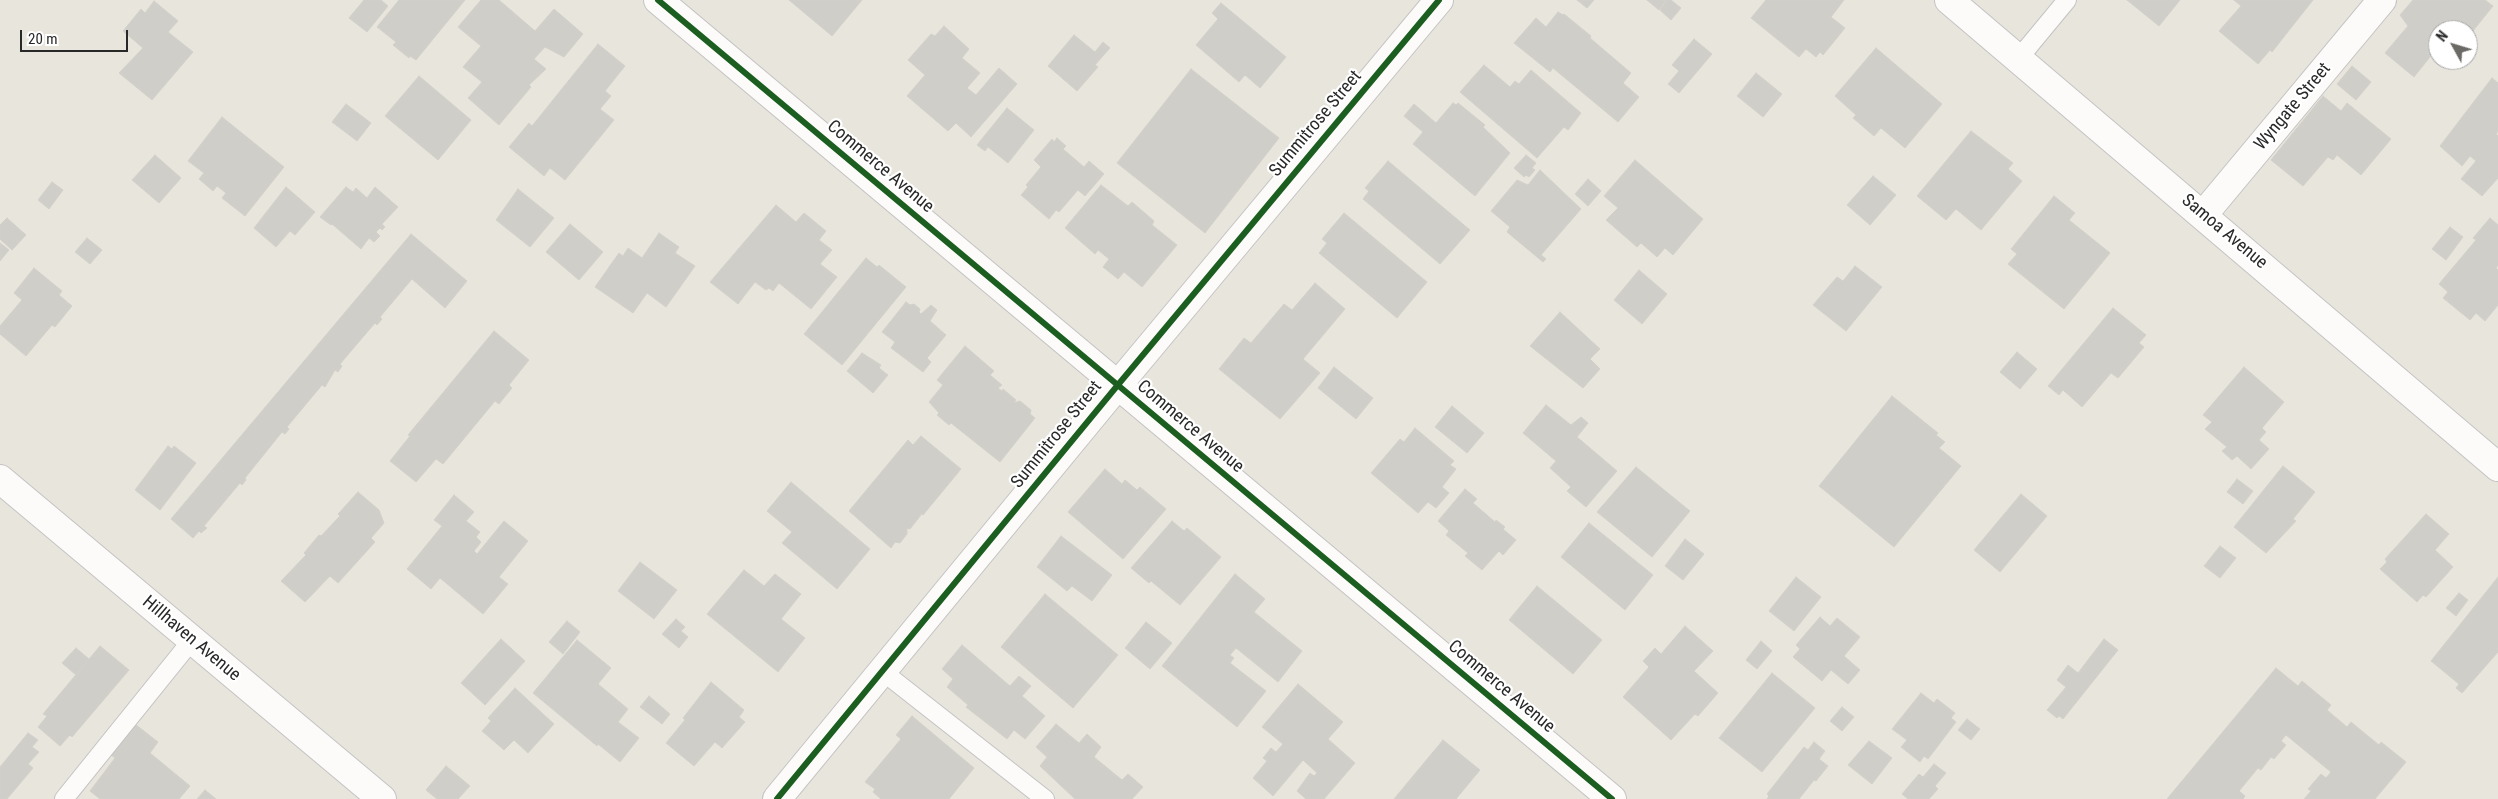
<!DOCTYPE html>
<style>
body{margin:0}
#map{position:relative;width:2498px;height:799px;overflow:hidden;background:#e8e5dd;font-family:"Roboto Condensed",sans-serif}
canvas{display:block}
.north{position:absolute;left:2428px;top:20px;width:50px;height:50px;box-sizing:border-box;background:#fff;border:1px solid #a9a9a9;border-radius:50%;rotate:309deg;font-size:14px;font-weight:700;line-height:20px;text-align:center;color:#282828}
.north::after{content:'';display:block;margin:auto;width:18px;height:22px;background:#6b6a67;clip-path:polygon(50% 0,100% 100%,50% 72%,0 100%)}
.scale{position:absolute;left:20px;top:30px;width:108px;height:22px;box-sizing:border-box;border:2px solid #282828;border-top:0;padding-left:6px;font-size:15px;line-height:18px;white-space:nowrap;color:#282828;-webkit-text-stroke:4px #fff;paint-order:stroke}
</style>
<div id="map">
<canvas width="2498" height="799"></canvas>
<div class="north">N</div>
<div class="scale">20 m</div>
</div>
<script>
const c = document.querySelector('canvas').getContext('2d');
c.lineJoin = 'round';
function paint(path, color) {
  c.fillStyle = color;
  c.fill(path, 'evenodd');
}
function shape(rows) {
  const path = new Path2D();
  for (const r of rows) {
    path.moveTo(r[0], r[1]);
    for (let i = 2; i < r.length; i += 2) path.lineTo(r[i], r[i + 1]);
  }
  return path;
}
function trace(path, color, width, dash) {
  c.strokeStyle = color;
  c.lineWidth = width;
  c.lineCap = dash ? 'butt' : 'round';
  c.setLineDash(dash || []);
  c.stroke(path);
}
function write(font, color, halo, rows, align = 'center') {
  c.font = font + ' "Roboto Condensed",sans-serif';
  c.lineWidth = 4.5;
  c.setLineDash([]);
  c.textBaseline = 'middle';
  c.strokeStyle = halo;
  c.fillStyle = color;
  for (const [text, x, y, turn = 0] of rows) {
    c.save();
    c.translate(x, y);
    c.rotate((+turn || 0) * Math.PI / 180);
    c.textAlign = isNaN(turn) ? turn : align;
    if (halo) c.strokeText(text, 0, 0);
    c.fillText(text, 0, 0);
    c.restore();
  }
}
const building = shape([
 [364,0,381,0,388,6,367,32,349,18,364,0],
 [399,0,465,0,416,60,410,56,409,58,393,45,396,42,377,27,399,0],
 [481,0,499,0,535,31,554,9,583,34,564,57,545,47,534,59,546,69,529,85,531,87,499,125,468,98,482,82,463,67,481,46,458,27,481,0],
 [789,0,862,0,832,36,789,0],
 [1577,0,1594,0,1587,8,1577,0],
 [1647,0,1666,0,1659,10,1647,0],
 [1667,0,1671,0,1681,8,1671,20,1660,10,1667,0],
 [1766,0,1844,0,1831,17,1845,28,1823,55,1820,52,1816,57,1806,49,1799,57,1751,18,1766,0],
 [2127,0,2180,0,2159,26,2127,0],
 [2234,0,2313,0,2272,52,2270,50,2258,64,2219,31,2241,6,2234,0],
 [2413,0,2485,0,2493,6,2468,37,2468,30,2438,30,2438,47,2414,77,2385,53,2408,26,2400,15,2413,0],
 [154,1,178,21,168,32,193,52,152,100,119,73,143,48,123,31,141,9,145,13,154,1],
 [1221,3,1286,57,1260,88,1245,75,1239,82,1196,45,1218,19,1212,13,1221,3],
 [1558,12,1563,15,1564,14,1591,36,1590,38,1631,73,1623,83,1639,97,1618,122,1553,68,1550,72,1514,43,1536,18,1546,27,1558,12],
 [944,26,969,49,962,58,980,73,967,88,976,95,999,68,1017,84,971,137,956,123,948,131,907,96,925,75,908,60,931,34,935,36,944,26],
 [1074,35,1095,52,1103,42,1110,48,1095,65,1098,67,1077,91,1048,66,1074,35],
 [1694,39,1712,54,1679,93,1668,84,1679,71,1672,65,1694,39],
 [598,44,625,66,605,91,611,96,600,109,614,120,565,180,550,168,544,176,509,147,529,123,532,126,598,44],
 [1876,48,1942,104,1905,148,1881,128,1874,136,1853,118,1856,115,1835,96,1876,48],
 [1484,65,1510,87,1515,81,1519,84,1531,70,1581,113,1568,130,1564,127,1537,158,1460,92,1484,65],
 [2352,66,2371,82,2356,100,2337,84,2352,66],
 [1191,69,1279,138,1205,233,1117,163,1191,69],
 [1756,73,1782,94,1763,117,1737,96,1756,73],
 [419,76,471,120,438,160,385,116,419,76],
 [2492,78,2498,83,2498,131,2496,134,2498,136,2498,178,2482,196,2461,179,2476,161,2470,156,2462,166,2440,146,2492,78],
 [2323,96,2341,111,2347,103,2391,139,2361,175,2337,155,2333,160,2328,157,2303,186,2271,160,2323,96],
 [1453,103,1456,105,1458,103,1485,125,1483,127,1510,153,1475,196,1413,144,1423,132,1404,116,1414,104,1436,123,1453,103],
 [346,104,371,123,357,141,332,122,346,104],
 [1007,108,1034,130,1008,163,988,147,985,151,977,145,1007,108],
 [222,117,284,167,245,216,222,198,226,193,217,186,213,191,199,179,204,173,188,161,222,117],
 [1971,131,2013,163,2008,169,2022,181,1981,230,1956,209,1946,220,1917,196,1971,131],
 [1057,138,1066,146,1063,149,1084,167,1089,161,1104,174,1085,196,1078,190,1059,212,1056,210,1049,219,1021,195,1028,187,1026,185,1041,167,1034,160,1052,139,1054,142,1057,138],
 [155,155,181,178,159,203,132,180,155,155],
 [1526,155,1536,163,1532,168,1535,170,1529,177,1526,175,1524,177,1514,168,1526,155],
 [1635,160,1703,219,1673,255,1665,248,1657,257,1641,243,1637,247,1606,220,1618,208,1604,196,1635,160],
 [1388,161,1470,230,1440,264,1363,199,1369,191,1365,188,1388,161],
 [1540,170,1581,209,1541,255,1546,259,1543,262,1507,232,1510,227,1491,211,1517,180,1528,185,1540,170],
 [1873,176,1896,195,1870,225,1847,205,1873,176],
 [1588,179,1601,191,1588,206,1575,194,1588,179],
 [52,182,63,190,49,209,38,200,52,182],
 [1101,185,1128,206,1132,202,1154,221,1152,225,1177,245,1142,287,1124,272,1118,279,1103,267,1109,259,1098,250,1095,254,1065,228,1101,185],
 [286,187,315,212,295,235,290,231,276,247,254,228,286,187],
 [346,187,353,192,356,188,367,198,375,187,398,207,382,224,385,227,382,230,380,228,376,232,380,236,374,242,369,238,361,249,332,224,331,225,320,217,346,187],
 [518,189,554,218,530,247,496,220,518,189],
 [2054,196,2075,213,2069,220,2110,253,2064,309,2008,264,2017,254,2011,249,2054,196],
 [776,205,796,222,804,213,826,231,819,240,832,250,820,264,837,277,811,309,779,283,773,291,769,288,766,290,755,282,738,304,710,282,776,205],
 [1344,213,1427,282,1397,318,1319,253,1327,243,1322,239,1344,213],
 [7,218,26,235,12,250,0,239,0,225,7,218],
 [2490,218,2498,225,2498,265,2496,268,2498,270,2498,305,2485,321,2476,313,2470,320,2443,298,2448,292,2439,284,2476,240,2473,238,2490,218],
 [570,224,603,252,579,280,546,252,570,224],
 [2450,227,2463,237,2446,260,2432,249,2450,227],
 [659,233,679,247,675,253,695,266,666,307,647,293,633,313,595,287,619,253,623,256,628,248,642,258,659,233],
 [411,234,467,281,445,308,412,279,380,317,382,319,377,325,375,323,340,364,342,366,338,372,335,370,325,387,322,385,287,427,289,429,285,434,282,432,245,478,246,480,242,485,240,483,204,526,207,528,201,533,199,531,193,538,171,519,411,234],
 [87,238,102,250,90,264,75,252,87,238],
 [0,243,9,250,0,261,0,243],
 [866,258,877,267,879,265,906,287,842,365,804,334,866,258],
 [1855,266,1882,287,1846,331,1813,305,1837,277,1843,281,1855,266],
 [34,268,62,291,59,295,72,306,55,327,52,325,26,356,0,334,0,326,22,300,14,293,34,268],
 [1639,270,1667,294,1642,324,1614,300,1639,270],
 [1315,283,1345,309,1303,359,1320,373,1280,419,1219,369,1244,338,1251,343,1284,304,1292,310,1315,283],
 [906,302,910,305,914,304,920,309,919,312,921,314,931,305,937,310,930,321,946,335,927,358,931,362,923,372,891,348,895,342,882,332,906,302],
 [2113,308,2146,335,2139,343,2144,347,2118,378,2111,373,2082,407,2063,390,2059,395,2048,386,2113,308],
 [1560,312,1600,349,1590,359,1600,369,1583,388,1530,346,1560,312],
 [494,331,529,360,509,385,512,388,499,404,495,401,443,464,436,459,416,482,390,461,410,436,408,435,494,331],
 [965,346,994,371,990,375,1002,385,998,388,1002,391,1003,389,1016,400,1014,403,1020,401,1031,410,1030,414,1035,418,1000,462,951,423,949,425,937,415,939,413,929,402,943,385,937,380,965,346],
 [2017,352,2037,369,2020,389,2000,372,2017,352],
 [862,353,881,365,879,368,888,375,873,393,847,371,862,353],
 [1334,367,1373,398,1356,419,1318,388,1334,367],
 [2244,367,2284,402,2262,428,2266,432,2259,440,2269,449,2251,469,2237,456,2232,460,2222,451,2227,447,2205,429,2212,422,2203,415,2244,367],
 [1892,396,1938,433,1936,435,1945,442,1939,448,1961,466,1894,547,1819,486,1892,396],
 [1546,405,1571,425,1581,417,1588,423,1577,437,1617,471,1586,507,1567,491,1571,487,1550,468,1556,461,1523,433,1546,405],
 [1452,406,1484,433,1467,453,1435,427,1452,406],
 [1415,428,1454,461,1450,465,1456,469,1442,487,1449,493,1436,508,1428,502,1418,513,1371,473,1400,439,1404,442,1415,428],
 [921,436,961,469,923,515,920,513,921,515,910,529,907,528,907,534,900,543,895,542,891,548,849,511,908,440,913,445,921,436],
 [168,446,172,449,174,446,196,463,160,510,135,490,168,446],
 [2283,466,2315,492,2293,519,2296,521,2266,553,2234,527,2283,466],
 [1636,467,1690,511,1652,557,1597,512,1636,467],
 [1105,469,1122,484,1125,480,1137,490,1140,487,1166,509,1123,559,1068,512,1105,469],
 [2237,479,2253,491,2243,504,2227,492,2237,479],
 [791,482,870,549,837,589,782,543,792,532,767,511,791,482],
 [1465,489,1477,499,1473,503,1495,522,1496,520,1505,527,1503,529,1516,540,1503,555,1499,551,1482,570,1465,556,1468,553,1446,535,1449,531,1438,521,1465,489],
 [358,492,379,510,384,523,371,538,375,542,338,583,330,576,305,602,281,581,306,555,304,553,319,535,321,536,340,516,338,514,358,492],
 [2021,494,2047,516,2000,572,1974,550,2021,494],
 [454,495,474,512,466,521,480,532,476,537,481,542,474,551,477,554,504,521,528,541,499,577,508,584,483,614,440,578,431,589,407,569,442,526,434,520,454,495],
 [2426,514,2449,534,2435,550,2453,567,2426,597,2423,595,2417,602,2380,569,2387,562,2385,559,2426,514],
 [1172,521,1184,531,1187,528,1221,557,1180,605,1151,581,1149,583,1131,568,1172,521],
 [1589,523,1653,575,1625,610,1561,557,1589,523],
 [1061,536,1112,575,1092,601,1072,586,1067,591,1037,567,1061,536],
 [1685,539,1704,554,1683,580,1665,566,1685,539],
 [2220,546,2236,558,2220,578,2204,566,2220,546],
 [640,562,677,590,654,619,618,591,640,562],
 [744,570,764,586,775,574,801,594,781,619,805,638,778,672,707,614,744,570],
 [1235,574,1265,599,1254,612,1302,651,1278,682,1236,648,1230,655,1234,658,1230,663,1266,691,1237,727,1162,666,1235,574],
 [1796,577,1821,597,1794,631,1769,611,1796,577],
 [2498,577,2498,652,2462,693,2456,688,2459,684,2431,661,2498,577],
 [1537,586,1602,640,1573,674,1509,620,1537,586],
 [2459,593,2468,600,2456,616,2446,608,2459,593],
 [1045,594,1118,655,1073,708,1001,647,1045,594],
 [1820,617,1830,626,1837,618,1860,637,1844,656,1860,670,1848,684,1831,670,1822,681,1793,657,1800,649,1796,645,1820,617],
 [676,619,685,627,681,631,688,637,679,648,662,634,676,619],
 [567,621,580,632,563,654,549,642,567,621],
 [1146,622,1172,643,1150,669,1125,648,1146,622],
 [1685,626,1713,651,1694,671,1718,693,1698,716,1695,714,1671,740,1623,697,1649,667,1643,661,1655,648,1661,654,1685,626],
 [501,639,525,661,485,705,461,683,501,639],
 [2104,639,2118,650,2063,719,2059,716,2057,718,2047,710,2066,687,2057,680,2068,665,2078,673,2104,639],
 [577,640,611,668,598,684,628,709,618,722,639,738,620,762,598,744,597,746,533,693,577,640],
 [1761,641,1772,651,1757,669,1746,660,1761,641],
 [962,645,1010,686,1019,676,1031,686,1022,696,1045,716,1025,739,1014,730,1007,739,966,707,968,705,947,687,953,679,942,669,962,645],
 [100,646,129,670,72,737,70,735,60,746,38,727,47,716,43,714,100,646],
 [76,648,89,659,76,675,62,663,76,648],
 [2276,668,2298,686,2302,681,2331,705,2327,710,2347,727,2351,722,2379,745,2381,742,2406,762,2375,799,2304,799,2311,791,2308,789,2321,774,2326,778,2331,772,2286,735,2281,741,2286,745,2274,759,2271,757,2261,770,2258,768,2239,791,2245,796,2243,799,2167,799,2276,668],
 [1772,673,1815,708,1762,772,1719,738,1772,673],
 [711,682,744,710,739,717,745,722,722,748,715,742,694,766,666,743,685,720,683,718,711,682],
 [1298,684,1343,722,1328,739,1355,763,1324,799,1306,799,1297,791,1310,773,1314,776,1317,773,1303,760,1273,796,1253,778,1267,761,1263,758,1271,748,1276,752,1283,744,1262,727,1298,684],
 [515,688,554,724,528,753,514,740,504,750,482,731,491,721,488,718,515,688],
 [1921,693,1934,703,1937,699,1955,713,1951,718,1956,722,1928,759,1924,756,1920,762,1901,747,1907,740,1892,729,1921,693],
 [649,696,670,714,662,724,640,707,649,696],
 [1842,707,1854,717,1842,731,1830,721,1842,707],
 [912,716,974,768,949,799,881,799,873,792,875,789,865,782,901,739,896,735,912,716],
 [1967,719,1980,729,1971,740,1958,730,1967,719],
 [131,721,158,742,150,753,190,786,179,799,100,799,90,791,115,758,106,751,131,721],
 [1056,724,1079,743,1087,734,1101,747,1094,757,1122,780,1128,774,1143,787,1132,799,1075,799,1040,766,1047,757,1036,747,1056,724],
 [28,733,38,740,32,747,39,752,28,764,33,768,7,799,0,799,0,767,28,733],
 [1443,740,1480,770,1456,799,1394,799,1443,740],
 [1869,741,1892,758,1872,784,1848,765,1869,741],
 [1814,742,1825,751,1819,759,1828,766,1816,781,1814,780,1799,799,1767,799,1769,796,1767,794,1804,747,1808,750,1814,742],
 [1934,764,1946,773,1935,786,1938,789,1929,799,1908,799,1902,794,1919,774,1923,777,1934,764],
 [446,766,470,786,458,799,437,799,426,790,446,766],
 [205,790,216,799,197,799,205,790]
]);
const service = shape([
 [2019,58,2067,0],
 [882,671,1045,799],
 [64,799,192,640]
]);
const minor = shape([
 [1949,0,2498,467],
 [2203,215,2382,0],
 [1117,386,1439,0],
 [0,479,382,799]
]);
const tertiary = shape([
 [658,0,1612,799],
 [777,799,1117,386]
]);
const cycleway = shape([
 [658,0,1612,799],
 [777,799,1117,386,1439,0]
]);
const streetNames = [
 ["Wyngate Street",2293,107,-50],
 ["Summitrose Street",1316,124,-50],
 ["Commerce Avenue",880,167,40],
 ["Samoa Avenue",2224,232,40],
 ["Commerce Avenue",1190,427,40],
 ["Summitrose Street",1057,435,-51],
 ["Hillhaven Avenue",191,639,40],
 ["Commerce Avenue",1501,687,40]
];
paint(building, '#d0cec9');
trace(building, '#d2d0c9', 1);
trace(service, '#c4c3c3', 20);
trace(minor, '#c4c3c3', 30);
trace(tertiary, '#c4c3c3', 30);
trace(service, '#fcfbfa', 18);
trace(minor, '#fcfbfa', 28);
trace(tertiary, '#fcfbfa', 28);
trace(cycleway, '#1b5e20', 6);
write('18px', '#282828', '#fff', streetNames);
</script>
